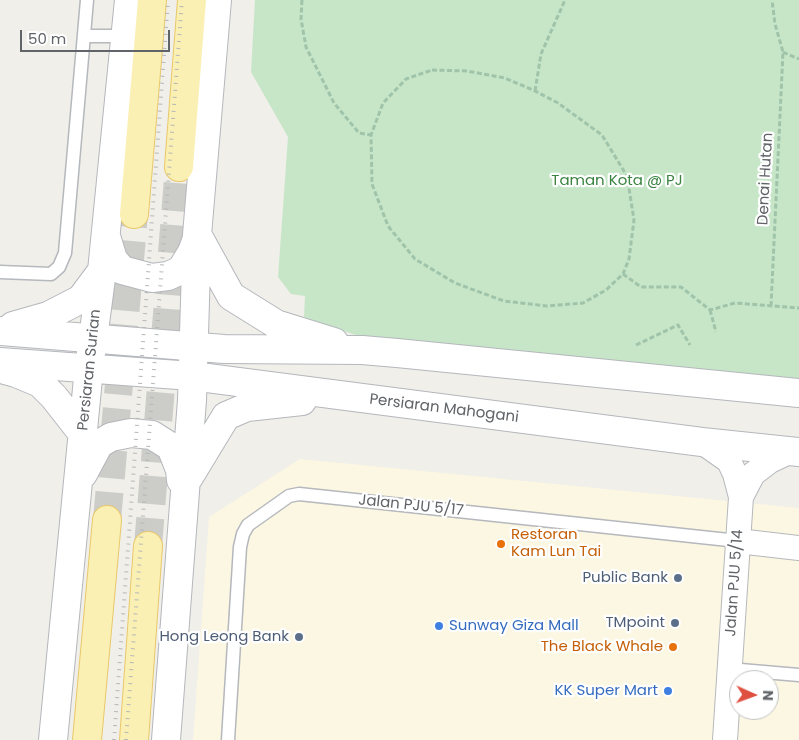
<!DOCTYPE html>
<style>
body{margin:0}
#map{position:relative;width:799px;height:740px;overflow:hidden;background:#f0efe9;font-family:Poppins,sans-serif}
canvas{display:block}
.north{position:absolute;left:729px;top:670px;width:50px;height:50px;box-sizing:border-box;background:#fff;border:1px solid #bfc1c2;border-radius:50%;rotate:92deg;font-size:14px;font-weight:700;line-height:20px;text-align:center;color:#606367}
.north::after{content:'';display:block;margin:auto;width:18px;height:22px;background:#df5040;clip-path:polygon(50% 0,100% 100%,50% 72%,0 100%)}
.scale{position:absolute;left:20px;top:30px;width:150px;height:22px;box-sizing:border-box;border:2px solid #606367;border-top:0;padding-left:6px;font-size:15px;line-height:18px;white-space:nowrap;color:#606367;-webkit-text-stroke:4px #fff;paint-order:stroke}
</style>
<div id="map">
<canvas width="799" height="740"></canvas>
<div class="north">N</div>
<div class="scale">50 m</div>
</div>
<script>
const c = document.querySelector('canvas').getContext('2d');
c.lineJoin = 'round';
function paint(path, color) {
  c.fillStyle = color;
  c.fill(path, 'evenodd');
}
function shape(rows) {
  const path = new Path2D();
  for (const r of rows) {
    path.moveTo(r[0], r[1]);
    for (let i = 2; i < r.length; i += 2) path.lineTo(r[i], r[i + 1]);
  }
  return path;
}
function trace(path, color, width, dash) {
  c.strokeStyle = color;
  c.lineWidth = width;
  c.lineCap = dash ? 'butt' : 'round';
  c.setLineDash(dash || []);
  c.stroke(path);
}
function write(font, color, halo, rows, align = 'center') {
  c.font = font + ' Poppins,sans-serif';
  c.lineWidth = 4.5;
  c.setLineDash([]);
  c.textBaseline = 'middle';
  c.strokeStyle = halo;
  c.fillStyle = color;
  for (const [text, x, y, turn = 0] of rows) {
    c.save();
    c.translate(x, y);
    c.rotate((+turn || 0) * Math.PI / 180);
    c.textAlign = isNaN(turn) ? turn : align;
    if (halo) c.strokeText(text, 0, 0);
    c.fillText(text, 0, 0);
    c.restore();
  }
}
const commercial = shape([
 [300,459,799,508,799,740,193,740,209,517],
 [739,680,769,680,769,710,739,710]
]);
const green = shape([
 [255,0,799,0,799,379,364,338,304,317,305,296,291,294,278,277,288,137,251,72]
]);
const primaryTunnel = shape([
 [107,520,134,214],
 [148,546,179,167]
]);
const path = shape([
 [302,0,301,19,306,47,334,103,359,133,371,135],
 [783,52,799,59],
 [432,70,467,71,505,78,535,91,558,103,602,135,627,176,634,220,629,259,623,274,606,290,583,303,547,306,504,301,455,283,415,259,388,226,372,184,371,135,383,103,406,79,432,70],
 [535,91,541,54,565,0],
 [623,274,641,287,681,287,710,310,735,303,799,308],
 [771,306,783,52,775,24,772,0],
 [710,310,716,332],
 [636,345,678,325,690,345]
]);
const lane = shape([
 [84,36,125,36],
 [0,272,51,274,59,267,65,253,87,0],
 [729,669,799,675],
 [228,740,240,547,243,534,248,525,289,496,299,494,738,541]
]);
const street = shape([
 [702,442,729,461,735,474,741,497,725,740],
 [741,497,753,474,770,461,791,451],
 [738,541,799,548]
]);
const secondary = shape([
 [106,236,113,259,122,270,152,278,168,276,181,270,192,252,196,241],
 [198,236,231,296,276,324,334,342],
 [13,326,48,316,81,299,101,272],
 [0,331,224,349,362,350,397,353,799,393],
 [0,362,192,376,702,442,799,452],
 [5,370,16,373,40,383,54,397,83,434],
 [83,474,99,444,111,437,131,433,152,435,171,447,180,470,181,480],
 [189,477,226,416,247,407,302,401],
 [53,740,89,368,102,271,129,0],
 [166,740,192,400,197,235,217,0]
]);
const primary = shape([
 [179,167,192,0],
 [134,214,152,0],
 [87,740,107,520],
 [134,740,148,546]
]);
const rail = shape([
 [114,740,168,0],
 [126,740,182,0]
]);
const markers = [
 [501,544,5,"#e8710a"],
 [678,578,5,"#5c6f8a"],
 [675,623,5,"#5c6f8a"],
 [439,626,5,"#3f7fe0"],
 [299,637,5,"#5c6f8a"],
 [673,647,5,"#e8710a"],
 [668,691,5,"#3f7fe0"]
];
const streetNames = [
 ["Denai Hutan",766,179,-87],
 ["Persiaran Surian",90,370,-84],
 ["Persiaran Mahogani",444,409,7],
 ["Jalan PJU 5/17",411,506,6],
 ["Jalan PJU 5/14",735,583,-86]
];
const parkNames = [
 ["Taman Kota @ PJ",617,181]
];
const foodNames = [
 ["Restoran",511,535],
 ["Kam Lun Tai",511,552],
 ["The Black Whale",663,647,"right"]
];
const serviceNames = [
 ["Public Bank",668,578],
 ["TMpoint",665,623],
 ["Hong Leong Bank",289,637]
];
const shopNames = [
 ["Sunway Giza Mall",449,626],
 ["KK Super Mart",658,691,"right"]
];
paint(commercial, '#fcf7e2');
paint(green, '#c7e6c8');
trace(primaryTunnel, '#ccccc8', 28, [28, 14]);
trace(lane, '#b5b8bc', 15);
trace(street, '#b5b8bc', 26);
trace(secondary, '#b4b7bc', 30);
trace(primary, '#e9c869', 30);
trace(path, '#9fc4aa', 3, [5, 2.5]);
trace(lane, '#fff', 12);
trace(street, '#fff', 24);
trace(secondary, '#fff', 28);
trace(primary, '#faf0b4', 28);
trace(rail, '#b6b7b7', 4, [1, 6]);
for (const [x, y, r, color] of markers) {
  const dot = new Path2D();
  dot.arc(x, y, r, 0, 2 * Math.PI);
  c.fillStyle = color;
  c.fill(dot);
  trace(dot, '#fff', 2);
}
write('15px', '#606367', '#fff', streetNames);
write('15px', '#3b8340', '#fff', parkNames);
write('15px', '#c56008', '#fff', foodNames, 'left');
write('15px', '#4e5e75', '#fff', serviceNames, 'right');
write('15px', '#366cbe', '#fff', shopNames, 'left');
</script>
